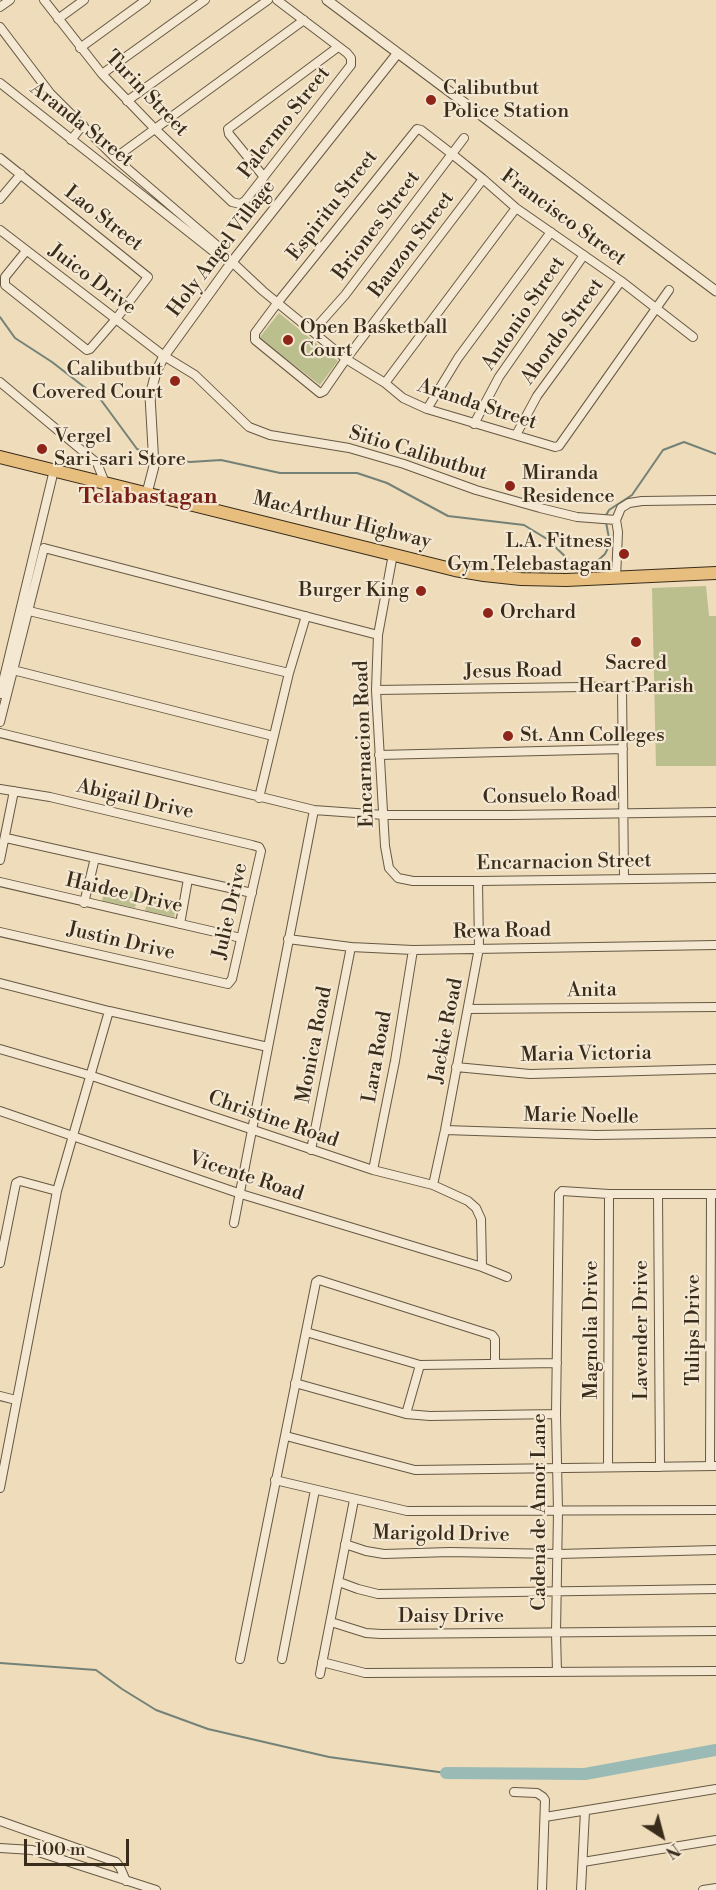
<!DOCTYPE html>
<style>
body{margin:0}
#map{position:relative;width:716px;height:1890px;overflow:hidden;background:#eedcba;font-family:"Libre Bodoni",serif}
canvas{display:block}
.north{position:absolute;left:632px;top:1806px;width:60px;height:60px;-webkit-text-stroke:4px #f4e8d2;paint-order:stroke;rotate:144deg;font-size:16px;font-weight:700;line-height:24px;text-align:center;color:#392c1b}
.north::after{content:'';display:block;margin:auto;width:21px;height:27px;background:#392c1b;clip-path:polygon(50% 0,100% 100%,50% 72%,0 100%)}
.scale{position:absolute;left:24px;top:1839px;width:105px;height:27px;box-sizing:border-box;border:3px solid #392c1b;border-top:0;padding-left:8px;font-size:18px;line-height:21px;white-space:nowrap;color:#392c1b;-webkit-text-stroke:4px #f4e8d2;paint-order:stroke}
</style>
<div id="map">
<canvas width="716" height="1890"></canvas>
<div class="north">N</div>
<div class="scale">100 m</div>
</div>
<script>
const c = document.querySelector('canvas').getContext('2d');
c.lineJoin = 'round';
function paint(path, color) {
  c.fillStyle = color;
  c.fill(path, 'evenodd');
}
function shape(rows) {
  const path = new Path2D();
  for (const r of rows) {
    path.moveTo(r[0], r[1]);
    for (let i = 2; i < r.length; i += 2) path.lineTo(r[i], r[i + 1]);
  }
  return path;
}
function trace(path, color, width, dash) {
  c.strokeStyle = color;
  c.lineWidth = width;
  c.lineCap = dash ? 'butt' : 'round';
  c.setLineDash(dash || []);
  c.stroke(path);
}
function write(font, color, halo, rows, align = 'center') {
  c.font = font + ' "Libre Bodoni",serif';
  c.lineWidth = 4.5;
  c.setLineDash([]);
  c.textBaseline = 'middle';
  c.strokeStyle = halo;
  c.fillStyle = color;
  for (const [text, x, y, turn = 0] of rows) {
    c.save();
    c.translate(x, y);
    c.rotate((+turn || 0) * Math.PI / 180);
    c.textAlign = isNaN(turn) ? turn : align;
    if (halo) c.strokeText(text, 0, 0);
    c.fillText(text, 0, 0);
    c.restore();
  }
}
const green = shape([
 [279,313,338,361,320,385,259,338],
 [706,586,709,616,716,616,716,766,656,766,652,588],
 [106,885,138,893,135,908,102,901],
 [149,894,177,900,174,917,145,911]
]);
const stream = shape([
 [0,317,15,338,52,362,101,400,137,449,150,454],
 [158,457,190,462,221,460,280,473,357,473,387,483,448,516,524,525,547,539,574,565,583,568,592,566,605,554,610,544,606,522],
 [605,517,609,510,632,495,663,450,684,442,716,454],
 [0,1663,96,1670,122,1689,156,1710,208,1729,329,1757,446,1773]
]);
const river = shape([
 [446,1773,585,1774,716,1750]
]);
const minor = shape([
 [44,0,102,74,155,129,232,202,240,204,245,201,351,65,351,58,347,53,277,0],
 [0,7,10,0],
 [58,19,84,0],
 [0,27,50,93,115,158,220,248,227,258],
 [80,48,146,0],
 [102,74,205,0],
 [0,83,218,255,232,262,263,291,346,359,385,383,403,398,427,409,555,447,559,446,669,290],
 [127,101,268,0],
 [71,140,83,125],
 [0,158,148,277,116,319,90,349,87,350,5,285,5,277,26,251],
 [115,158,304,20],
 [264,177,229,134,228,129,338,47],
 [483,179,346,359,324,391,320,393,255,340,255,333,278,302,417,129,421,130,452,154,483,179,516,208,621,281,693,337],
 [0,199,21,174],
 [0,230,164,356,195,375,249,427,270,435,349,448,404,464,476,490,540,508,577,517,616,520],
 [313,331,345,295,464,138],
 [0,382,97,463,105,483],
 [385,383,516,208],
 [427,409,458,358,551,232],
 [474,424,499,377,584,255],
 [516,435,537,396,621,281],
 [393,554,378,635,376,690,385,846,389,868,398,878,413,881,478,881,716,878],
 [616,578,618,532,616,520,621,508,629,503,642,501,716,500],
 [29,611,289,673],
 [13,670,273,736],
 [622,687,624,878],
 [376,690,651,686],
 [0,694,54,470],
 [0,722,44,548,378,635],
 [0,733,314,810,384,815,510,815,716,812],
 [379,755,623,749],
 [0,789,50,797,252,845,259,847,261,851,232,979,228,984,0,932],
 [259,798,289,673,306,616],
 [6,838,252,893],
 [0,860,14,791],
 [0,882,241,938],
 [84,903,95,858],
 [180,924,188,879],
 [288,939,351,947,413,950,716,945],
 [0,983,109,1011,268,1047],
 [468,1009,716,1007],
 [0,1049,92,1076,373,1170,433,1185,468,1201,476,1208,481,1219,482,1267],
 [456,1067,530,1074,716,1069],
 [0,1111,241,1194,482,1267,507,1277],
 [445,1130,596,1135,716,1133],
 [311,1150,351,947],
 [373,1170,395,1061,413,950],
 [433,1185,445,1130,479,948,478,881],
 [658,1194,660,1467],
 [234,1223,314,810],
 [0,1263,16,1183,20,1181,57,1191],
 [306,1332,420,1365,557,1363],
 [295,1383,406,1414,430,1416,556,1414],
 [0,1396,16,1400],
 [406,1414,420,1365],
 [286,1436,415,1470,716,1466],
 [710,1466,711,1194],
 [608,1467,609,1194],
 [275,1480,407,1511,716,1510],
 [0,1488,57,1191,109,1011],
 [345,1544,366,1551,384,1554,450,1552,558,1554,716,1550],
 [339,1582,358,1589,378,1594,716,1589],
 [331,1622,366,1633,381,1634,716,1631],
 [240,1659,316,1282,319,1280,492,1335,495,1339,495,1364],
 [282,1659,315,1490],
 [322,1662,365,1673,716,1671],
 [557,1672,556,1633,558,1511,556,1414,559,1194,562,1191,609,1194,716,1194],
 [320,1674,354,1500],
 [514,1792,537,1793,543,1797,545,1800,542,1890],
 [545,1817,716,1789],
 [0,1821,116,1862,120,1867,126,1881],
 [0,1848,32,1850,156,1890],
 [583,1862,716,1840],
 [581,1890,585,1811],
 [703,1890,716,1888]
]);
const tertiary = shape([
 [327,0,716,291],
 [147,493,154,466,150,396,156,372,164,356,232,262,397,54]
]);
const trunk = shape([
 [0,457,455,570,484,575,521,579,566,580,716,573]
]);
const markers = [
 [431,100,6,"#8f2418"],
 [288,340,6,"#8f2418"],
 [175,381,6,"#8f2418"],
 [42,449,6,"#8f2418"],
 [510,486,6,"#8f2418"],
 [624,554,6,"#8f2418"],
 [421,591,6,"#8f2418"],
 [488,613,6,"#8f2418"],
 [636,642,6,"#8f2418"],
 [508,736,6,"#8f2418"]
];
const poiNames = [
 ["Calibutbut",443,89],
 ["Police Station",443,112],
 ["Open Basketball",300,328],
 ["Court",300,351],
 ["Calibutbut",163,370,"right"],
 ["Covered Court",163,393,"right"],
 ["Vergel",54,437],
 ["Sari-sari Store",54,460],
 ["Miranda",522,474],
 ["Residence",522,497],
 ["L.A. Fitness",612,542,"right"],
 ["Gym Telebastagan",612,565,"right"],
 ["Burger King",409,591,"right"],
 ["Orchard",500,613],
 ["Sacred",636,664,"center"],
 ["Heart Parish",636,687,"center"],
 ["St. Ann Colleges",520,736]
];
const streetNames = [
 ["Turin Street",146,94,46],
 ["Palermo Street",285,123,-52],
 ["Aranda Street",81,125,38],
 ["Espiritu Street",333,206,-52],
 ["Francisco Street",563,218,36],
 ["Lao Street",103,219,38],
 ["Briones Street",377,226,-53],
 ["Bauzon Street",412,245,-53],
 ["Holy Angel Village",222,249,-53],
 ["Juico Drive",92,280,37],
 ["Antonio Street",524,314,-56],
 ["Abordo Street",563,332,-54],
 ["Aranda Street",477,405,18],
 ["Sitio Calibutbut",418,454,17],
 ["MacArthur Highway",342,521,14],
 ["Jesus Road",513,672,-1],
 ["Encarnacion Road",365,744,-92],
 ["Consuelo Road",550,797,-1],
 ["Abigail Drive",135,800,13],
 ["Encarnacion Street",564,863,-1],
 ["Haidee Drive",124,894,13],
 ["Julie Drive",231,911,-77],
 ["Rewa Road",502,932,-1],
 ["Justin Drive",121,942,13],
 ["Anita",592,991,-1],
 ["Jackie Road",447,1031,-79],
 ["Monica Road",315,1045,-79],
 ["Maria Victoria",586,1055,-1],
 ["Lara Road",378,1057,-80],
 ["Marie Noelle",581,1117,1],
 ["Christine Road",273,1120,19],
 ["Vicente Road",246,1177,18],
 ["Magnolia Drive",592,1330,-90],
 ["Lavender Drive",642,1330,-90],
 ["Tulips Drive",694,1330,-90],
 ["Cadena de Amor Lane",540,1512,-90],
 ["Marigold Drive",441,1535,1],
 ["Daisy Drive",451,1617]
];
const quarterNames = [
 ["Telabastagan",148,498]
];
paint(green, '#bbbf8d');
trace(stream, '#738177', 2);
trace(river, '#9abab5', 12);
trace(minor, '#665843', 10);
trace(tertiary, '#665843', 11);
trace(trunk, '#392c1b', 14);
trace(minor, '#f4e8d2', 8);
trace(tertiary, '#f4e8d2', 9);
trace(trunk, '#e7be7d', 12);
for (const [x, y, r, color] of markers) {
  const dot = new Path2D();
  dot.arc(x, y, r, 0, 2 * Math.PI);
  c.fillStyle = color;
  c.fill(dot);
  trace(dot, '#f4e8d2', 2);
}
write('20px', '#392c1b', '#f4e8d2', poiNames, 'left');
write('20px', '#392c1b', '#f4e8d2', streetNames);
write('bold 22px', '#7a1f14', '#f4e8d2', quarterNames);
</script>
